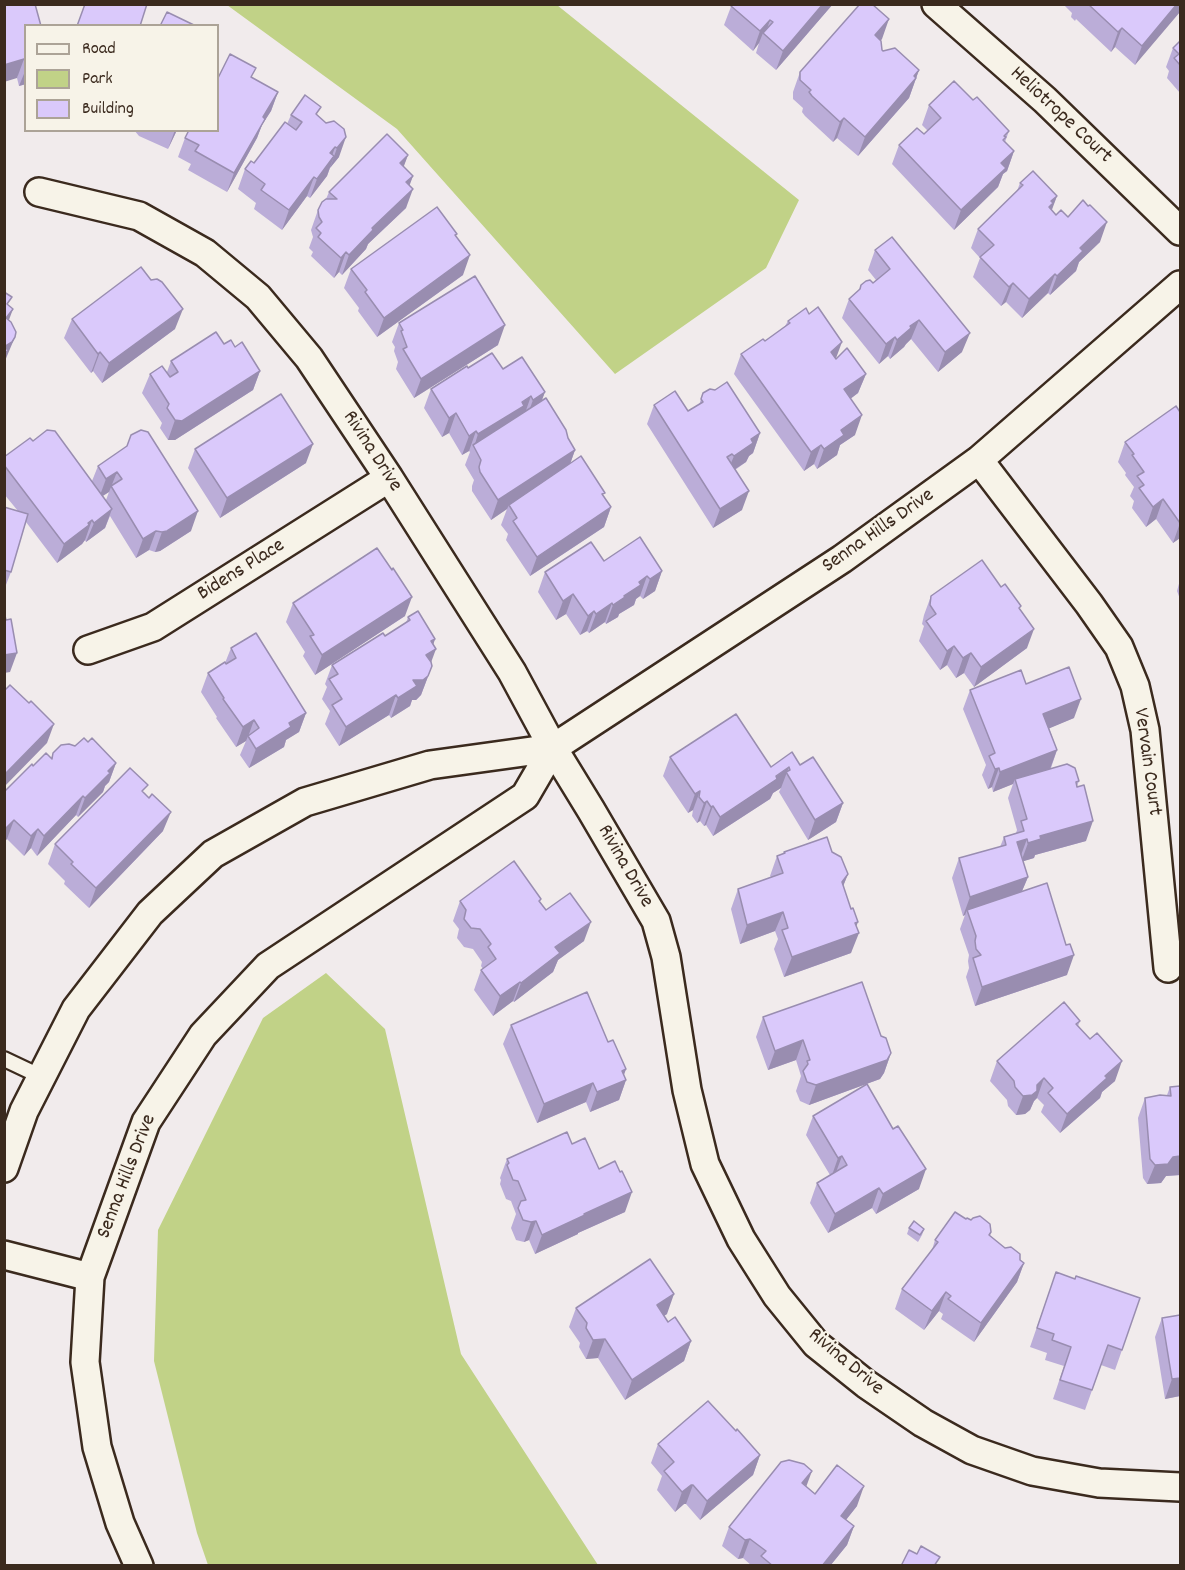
<!DOCTYPE html>
<style>
body{margin:0}
#map{position:relative;width:1185px;height:1570px;overflow:hidden;background:#f1ebec;font-family:Dekko,sans-serif}
canvas{display:block}
.frame{position:absolute;inset:0;border:6px solid #3b2a1e;pointer-events:none}
.legend{position:absolute;left:24px;top:24px;width:195px;height:108px;box-sizing:border-box;background:#f7f3e8;border:2px solid #aca397;margin:0;padding:8px 10px;list-style:none;font-size:18px;color:#3b2a1e}
.legend li{display:flex;align-items:center;gap:12px;height:30px}
.legend b{width:30px;border:2px solid #aca397}
</style>
<div id="map">
<canvas width="1185" height="1570"></canvas>
<div class="frame"></div>
<ul class="legend">
<li><b style="height:8px;background:#f7f3e8"></b>Road</li>
<li><b style="height:16px;background:#c1d287"></b>Park</li>
<li><b style="height:16px;background:#dac9fb"></b>Building</li>
</ul>
</div>
<script>
const c = document.querySelector('canvas').getContext('2d');
c.lineJoin = 'round';
function paint(path, color) {
  c.fillStyle = color;
  c.fill(path, 'evenodd');
}
function shape(rows) {
  const path = new Path2D();
  for (const r of rows) {
    path.moveTo(r[0], r[1]);
    for (let i = 2; i < r.length; i += 2) path.lineTo(r[i], r[i + 1]);
  }
  return path;
}
function trace(path, color, width, dash) {
  c.strokeStyle = color;
  c.lineWidth = width;
  c.lineCap = dash ? 'butt' : 'round';
  c.setLineDash(dash || []);
  c.stroke(path);
}
function write(font, color, halo, rows, align = 'center') {
  c.font = font + ' Dekko,sans-serif';
  c.lineWidth = 4.5;
  c.setLineDash([]);
  c.textBaseline = 'middle';
  c.strokeStyle = halo;
  c.fillStyle = color;
  for (const [text, x, y, turn = 0] of rows) {
    c.save();
    c.translate(x, y);
    c.rotate((+turn || 0) * Math.PI / 180);
    c.textAlign = isNaN(turn) ? turn : align;
    if (halo) c.strokeText(text, 0, 0);
    c.fillText(text, 0, 0);
    c.restore();
  }
}
const green = shape([
 [227,5,557,5,799,200,766,268,615,374,397,129],
 [326,973,385,1029,461,1354,598,1565,208,1565,197,1533,154,1361,158,1230,263,1018]
]);
const service = shape([
 [4,1059,42,1077]
]);
const minor = shape([
 [936,4,1045,100,1180,231],
 [39,192,139,216,205,253,258,297,309,358,389,478,512,672,553,748,591,810,656,921,666,957,687,1090,705,1164,741,1239,777,1296,816,1344,866,1384,923,1423,972,1450,1032,1471,1099,1483,1180,1487],
 [979,460,1089,604,1119,647,1135,686,1145,730,1168,968],
 [88,650,153,627,389,478],
 [4,1168,24,1111,76,1009,150,913,213,854,305,802,430,765,553,748,842,559,979,460,1180,285],
 [4,1255,90,1277],
 [139,1566,120,1523,97,1447,85,1362,90,1277,146,1122,203,1035,268,966,525,796,553,748]
]);
const wall = shape([
 [732,4,833,4,776,70,756,53,759,43,753,51,724,25],
 [1063,4,1180,4,1135,65,1115,47,1111,52,1076,19,1075,21,1071,17,1072,13],
 [26,26,26,84,19,86,17,78],
 [882,39,880,41,882,50,883,51,919,70,909,98,858,156,837,138,833,142,805,116,802,112,803,108,793,99,793,92,800,72],
 [1180,41,1180,93,1167,78,1169,71,1166,67,1173,48],
 [252,78,278,92,271,111,262,125,257,138,227,192,188,170,191,164,178,157,185,138],
 [973,100,1009,131,1005,142,1014,151,1007,171,1003,174,998,187,954,230,892,164,899,145,924,134,928,131,922,125,929,105],
 [291,115,318,116,326,123,334,121,339,157,330,168,327,176,310,198,307,196,282,230,254,209,256,203,238,189,245,169,254,163,287,124],
 [134,130,177,130,168,149,139,136],
 [408,155,403,167,413,176,409,185,406,208,368,244,366,249,342,275,339,272,334,278,311,256,313,252,309,248,313,237,311,230,318,210,326,199,329,192],
 [1020,183,1057,196,1051,210,1056,215,1068,217,1100,242,1079,262,1076,271,1050,295,1048,293,1022,318,1006,302,1001,306,973,277,980,258,971,248,978,229,1017,191],
 [456,237,463,275,377,337,358,311,359,308,344,288,351,269],
 [875,250,962,352,938,372,911,339,906,344,904,347,890,359,888,356,879,364,842,318,849,299,859,290,861,285,873,283,876,280,868,270],
 [72,319,175,329,102,383,93,371,91,373,64,338],
 [788,321,836,358,866,374,858,393,850,399,855,435,840,445,837,455,817,469,814,464,804,471,734,374,741,354,765,341,785,326],
 [399,323,498,345,414,398,396,369,398,362,394,351,395,347,392,342],
 [224,344,235,347,260,371,253,390,175,440,168,440,160,428,162,423,142,393,150,374,167,372,171,361],
 [468,368,503,369,545,392,541,401,575,450,570,464,604,497,611,507,604,527,530,576,506,540,508,534,501,525,507,509,491,520,472,491,472,486,474,480,465,465,470,452,469,451,462,455,449,433,442,437,424,408,431,389],
 [703,393,760,433,753,453,749,456,746,462,735,470,742,510,713,528,647,424,654,405,688,411,699,405],
 [1180,412,1180,538,1173,543,1156,519,1146,527,1132,508,1134,501,1130,496,1134,487,1125,475,1126,473,1118,462,1125,442],
 [33,441,92,481,98,466,126,447,191,531,160,551,155,552,149,550,136,558,110,516,105,528,86,542,85,540,82,544,57,563,26,522,11,572,4,590,4,507,18,511,4,494,4,457],
 [109,492,106,500,103,496],
 [195,449,306,463,220,518,188,468],
 [604,561,662,571,655,591,643,599,640,596,636,599,634,605,619,614,618,617,606,624,605,622,589,633,587,631,580,635,566,614,556,620,538,592,545,572],
 [1180,580,1180,599,1177,591],
 [1001,587,1020,609,1027,648,974,687,964,673,956,678,947,665,940,670,919,641,924,626,922,624,924,615,931,596],
 [293,603,405,616,315,675,303,656,305,652,286,622],
 [408,617,435,639,433,644,431,662,432,666,421,695,416,700,412,700,410,706,391,718,389,715,339,746,325,724,330,711,322,699,327,687,325,684,332,665,385,636,406,623],
 [231,648,306,713,299,732,286,740,284,747,249,768,240,755,246,741,236,747,216,718,217,717,201,692,208,673,225,663],
 [1026,684,1074,718,1049,728,1057,750,1051,768,1079,781,1077,786,1086,841,1035,855,1034,858,1023,861,1028,877,1022,891,1067,975,975,1006,966,977,969,968,968,961,969,955,960,929,965,915,963,916,952,878,959,858,1000,847,1004,837,1016,833,1017,830,1008,798,1013,784,993,792,992,787,988,789,982,775,986,765,963,709,970,690],
 [88,742,116,763,109,782,105,786,103,792,78,817,76,815,37,856,31,848,24,856,7,839,4,842,4,792,33,766,51,758,53,753],
 [670,757,771,767,800,765,843,803,836,822,808,840,779,792,781,788,773,793,770,799,713,836,706,825,704,826,700,821,697,823,692,816,693,810,688,813,663,776],
 [145,793,163,831,89,908,64,884,65,881,48,864,55,844],
 [784,852,832,852,848,874,843,886,856,927,851,953,784,977,774,949,778,939,775,931,740,944,731,909,738,889,771,877,770,876,777,856,784,853],
 [541,899,540,902,546,910,584,941,558,960,553,972,514,1002,513,1001,493,1016,474,990,481,970,483,969,481,966,482,962,473,949,464,947,457,938,459,929,453,921,460,901],
 [763,1017,881,1036,891,1053,884,1073,880,1079,809,1105,800,1101,796,1091,801,1076,796,1060,768,1070,756,1037],
 [1080,1021,1078,1026,1115,1081,1102,1092,1100,1098,1060,1133,1041,1112,1044,1105,1037,1098,1034,1101,1030,1110,1025,1114,1016,1115,1008,1106,1007,1100,990,1081,997,1061],
 [511,1025,608,1042,626,1069,624,1075,626,1080,619,1100,590,1112,586,1102,537,1123,503,1044],
 [1180,1086,1180,1175,1166,1176,1161,1183,1147,1184,1143,1178,1138,1118,1145,1098,1167,1095,1170,1087],
 [813,1116,919,1189,876,1214,872,1208,828,1233,810,1203,817,1183,830,1175,806,1135],
 [572,1144,599,1169,625,1212,578,1233,578,1234,535,1254,529,1240,524,1242,516,1240,511,1228,516,1214,511,1201,506,1199,500,1184,501,1180,500,1178,507,1159],
 [966,1219,971,1220,991,1232,990,1236,1024,1263,1017,1282,974,1342,941,1319,943,1314,939,1311,924,1330,895,1309,902,1289,932,1250,935,1240],
 [909,1228,924,1229,922,1235,918,1242,907,1234],
 [1056,1272,1122,1350,1115,1370,1101,1365,1085,1410,1053,1399,1064,1366,1045,1360,1047,1353,1030,1347],
 [576,1308,667,1314,664,1316,668,1322,691,1341,684,1361,625,1400,598,1358,586,1359,579,1347,580,1343,569,1327],
 [1180,1315,1180,1396,1165,1399,1155,1337,1162,1318],
 [658,1444,760,1455,753,1475,700,1520,686,1504,684,1504,675,1512,657,1490,662,1476,651,1463],
 [806,1487,815,1494,857,1506,846,1520,854,1526,847,1545,830,1566,752,1566,743,1558,738,1559,722,1546,729,1527]
]);
const shadedWall = shape([
 [823,4,833,4,776,70,783,51],
 [1177,4,1180,4,1180,12,1135,65,1142,46],
 [889,19,882,39,868,55,875,35],
 [770,20,765,35,763,33,759,43,753,51,760,31],
 [1122,28,1115,47,1111,52,1118,32],
 [24,59,17,78,4,82,4,65],
 [26,69,26,84,19,86],
 [919,70,909,98,858,156,865,137],
 [278,92,271,111,262,125,257,138,227,192,234,173,263,117],
 [844,118,837,138,833,142,840,122],
 [175,130,177,130,168,149],
 [346,137,339,157,330,168,337,148],
 [335,147,330,162,334,156,327,176,310,198,317,179,330,153],
 [1014,151,1007,171,1003,174,998,187,954,230,961,210,1001,163],
 [408,155,401,174,400,163],
 [413,176,406,195,406,182],
 [314,177,307,196,282,230,289,210],
 [413,189,406,208,368,244,366,249,342,275,349,255,372,228],
 [1057,196,1050,215,1042,227,1051,201],
 [1107,222,1100,242,1079,262,1076,271,1050,295,1057,276,1080,248],
 [346,252,339,272,334,278,341,258],
 [470,255,463,275,377,337,384,318],
 [1055,274,1048,293,1022,318,1029,299],
 [1013,283,1006,302,1001,306,1009,287],
 [13,309,6,328,6,318],
 [183,309,175,329,102,383,109,363],
 [919,320,911,339,906,344,904,347,890,359,897,340,910,326],
 [505,325,498,345,414,398,421,379],
 [970,333,962,352,938,372,945,352],
 [15,337,7,356,5,361,4,347],
 [895,337,888,356,879,364,886,344],
 [842,342,835,361,831,352],
 [100,352,93,371,91,373,98,354],
 [260,371,253,390,175,440,168,440,175,420],
 [866,374,858,393,837,409,844,389],
 [545,392,538,411,526,419,533,400],
 [531,396,524,416,474,447,478,434],
 [456,413,449,433,442,437,449,418],
 [862,415,855,435,840,445,837,455,817,469,824,449,841,430],
 [476,431,469,451,462,455,469,436],
 [760,433,753,453,749,456,746,462,726,475,734,456,751,439],
 [313,444,306,463,220,518,227,498],
 [821,445,814,464,804,471,811,452],
 [575,450,568,470,509,505,507,509,491,520,498,500],
 [117,472,109,492,99,498,106,479],
 [749,491,742,510,713,528,720,509],
 [1163,499,1156,519,1146,527,1153,507],
 [611,507,604,527,530,576,537,557],
 [112,509,105,528,86,542,94,523],
 [198,511,191,531,160,551,155,552,162,532],
 [92,520,85,540,82,544,57,563,64,544],
 [1180,523,1180,538,1173,543],
 [156,531,149,550,136,558,143,539],
 [662,571,655,591,643,599,650,579],
 [647,576,640,596,636,599,634,605,619,614,618,617,606,624,613,605,639,582],
 [573,594,566,614,556,620,563,601],
 [412,597,405,616,315,675,322,655],
 [612,603,605,622,589,633,596,614],
 [594,611,587,631,580,635,588,616],
 [1034,629,1027,648,974,687,981,667],
 [435,639,431,652,436,649,429,668,419,674,431,641],
 [954,646,947,665,940,670,947,651],
 [17,653,10,672,4,673,4,655],
 [971,653,964,673,956,678,963,658],
 [432,666,421,695,416,700,412,700,410,706,391,718,398,698,413,680],
 [396,695,389,715,339,746,346,727],
 [1081,699,1074,718,1036,734,1043,714],
 [306,713,299,732,286,740,284,747,249,768,256,749,289,723],
 [254,720,248,737,248,736,246,741,236,747,243,727],
 [54,724,47,743,4,787,4,775],
 [1057,750,1050,769,1015,779,1013,784,993,792,1000,772],
 [116,763,109,782,105,786,103,792,78,817,85,798,108,771],
 [789,767,781,788,773,793,770,799,713,836,720,817],
 [999,768,992,787,988,789,995,769],
 [700,791,693,810,688,813,695,794],
 [83,796,76,815,37,856,44,836],
 [707,801,700,821,697,823,704,803],
 [843,803,836,822,808,840,815,820],
 [713,806,706,825,704,826,711,807],
 [171,812,163,831,89,908,96,888],
 [14,820,7,839,4,842,4,832,6,828],
 [1093,821,1086,841,1035,855,1034,858,1021,862,1028,843,1040,836],
 [38,829,31,848,24,856,31,836],
 [1027,839,1020,858,1017,842],
 [848,874,840,894,842,882],
 [1028,877,1020,896,967,910,965,915,963,916,970,897],
 [783,912,775,931,740,944,747,925],
 [591,922,584,941,558,960,553,972,514,1002,521,983,555,947],
 [858,922,853,935,859,933,851,953,784,977,792,957,855,923],
 [1074,955,1067,975,975,1006,982,987],
 [520,982,513,1001,493,1016,500,996],
 [803,1040,796,1060,768,1070,775,1051],
 [891,1053,884,1073,880,1079,809,1105,816,1085],
 [1122,1061,1115,1081,1102,1092,1100,1098,1060,1133,1067,1114,1105,1076],
 [626,1069,621,1082,626,1080,619,1100,590,1112,597,1092,622,1071],
 [1044,1078,1037,1098,1034,1101,1030,1110,1025,1114,1016,1115,1023,1096],
 [593,1083,586,1102,537,1123,544,1104],
 [842,1156,835,1175,831,1178,838,1158],
 [1180,1156,1180,1175,1166,1176,1161,1183,1147,1184,1155,1165,1173,1157],
 [926,1169,919,1189,876,1214,883,1194],
 [879,1188,872,1208,828,1233,835,1214],
 [632,1192,625,1212,578,1233,578,1234,535,1254,542,1235,584,1214],
 [536,1221,529,1240,524,1242,531,1222],
 [1024,1263,1017,1282,974,1342,981,1323],
 [946,1292,939,1311,924,1330,932,1311],
 [674,1294,667,1314,650,1325,657,1305],
 [605,1339,598,1358,586,1359,593,1340],
 [691,1341,684,1361,625,1400,632,1380],
 [1180,1378,1180,1396,1165,1399,1172,1379],
 [760,1455,753,1475,700,1520,707,1501],
 [812,1471,805,1490,802,1483],
 [691,1485,693,1485,686,1504,684,1504,675,1512,682,1492],
 [864,1486,857,1506,834,1535,841,1516],
 [854,1526,847,1545,830,1566,822,1566],
 [750,1539,743,1558,738,1559,745,1540]
]);
const building = shape([
 [4,4,35,4,41,26,26,26,26,63,24,59,4,65,4,4],
 [85,4,147,4,140,26,77,26,85,4],
 [732,4,823,4,783,51,763,33,773,22,770,20,760,31,731,6,732,4],
 [860,4,872,4,889,19,875,35,881,41,882,50,883,51,895,48,919,70,914,76,916,78,865,137,844,118,840,122,812,96,809,92,811,90,800,80,800,72,860,4],
 [1088,4,1177,4,1142,46,1122,28,1118,32,1088,4],
 [167,12,196,26,160,26,167,12],
 [1180,41,1180,65,1174,58,1179,54,1173,48,1180,41],
 [230,54,256,68,251,77,278,92,263,117,265,119,234,173,195,151,199,145,185,138,189,130,218,130,218,78,230,54],
 [954,81,973,100,977,97,1009,131,1004,136,1006,137,1003,140,1014,151,1001,163,1006,168,961,210,899,145,917,128,924,134,941,118,929,105,954,81],
 [305,95,321,107,316,114,326,123,334,121,344,129,346,137,337,148,335,147,330,153,334,156,317,179,314,177,289,210,261,190,265,184,245,169,251,161,254,163,285,122,296,130,302,122,291,115,305,95],
 [387,134,408,155,400,163,413,176,406,182,413,189,372,228,373,230,349,255,346,252,341,258,318,237,321,233,316,228,322,222,319,217,318,210,322,202,326,199,337,199,329,192,387,134],
 [1033,171,1057,196,1051,201,1053,203,1049,207,1056,215,1061,210,1068,217,1083,200,1088,206,1090,205,1107,222,1080,248,1083,251,1057,276,1055,274,1029,299,1013,283,1009,287,980,257,994,245,978,229,1023,185,1020,183,1033,171],
 [437,207,457,234,455,235,470,255,384,318,365,292,367,290,351,269,437,207],
 [892,237,970,333,945,352,919,320,910,326,911,328,897,340,895,337,886,344,849,299,860,289,861,285,866,281,870,280,873,283,890,269,875,250,892,237],
 [141,267,151,280,157,279,162,282,183,309,109,363,100,352,98,354,72,319,141,267],
 [475,276,505,325,421,379,403,349,407,347,401,331,403,330,399,323,475,276],
 [4,292,12,297,7,304,13,309,6,318,11,322,16,332,15,337,12,342,4,347,4,292],
 [818,307,842,342,831,352,836,359,847,348,866,374,844,389,862,415,841,430,844,435,824,449,821,445,811,452,741,354,763,339,765,341,790,323,788,321,806,308,809,314,818,307],
 [216,332,224,344,231,340,235,347,242,342,260,371,182,421,175,420,167,408,169,404,150,374,162,366,170,377,178,372,171,361,216,332],
 [4,347,8,350,4,355,4,347],
 [492,353,503,369,522,357,545,392,533,400,531,396,522,402,524,406,478,434,476,431,469,436,456,413,449,418,431,389,467,366,468,368,492,353],
 [727,382,760,433,751,439,753,443,734,456,732,454,727,457,749,491,720,509,654,405,675,391,688,411,703,402,701,399,703,393,710,389,715,390,727,382],
 [281,394,313,444,227,498,195,449,281,394],
 [546,398,566,430,568,438,575,450,498,500,480,472,479,467,481,460,473,445,546,398],
 [1176,406,1180,412,1180,523,1163,499,1153,507,1139,488,1144,485,1137,476,1144,472,1132,455,1134,454,1125,442,1176,406],
 [47,430,55,431,112,509,94,523,92,520,88,523,89,525,64,544,4,465,4,457,30,438,33,441,47,430],
 [141,430,148,432,198,511,167,531,162,532,156,531,143,539,111,486,122,479,117,472,106,479,98,466,127,446,131,435,141,430],
 [581,456,605,493,602,494,611,507,537,557,513,521,517,518,509,505,581,456],
 [4,507,28,514,11,572,4,570,4,507],
 [640,537,662,571,650,579,647,576,639,582,641,585,624,596,625,597,613,605,612,603,596,614,594,611,588,616,573,594,563,601,545,572,591,542,604,561,640,537],
 [377,548,392,570,393,568,412,597,322,655,310,636,314,635,293,603,377,548],
 [982,560,1001,587,1005,584,1021,606,1019,608,1034,629,981,667,971,653,963,658,954,646,947,651,926,621,936,614,930,605,931,596,982,560],
 [418,611,435,639,431,641,436,649,426,655,431,662,432,666,428,676,423,680,413,680,417,686,398,698,396,695,346,727,332,705,342,699,329,679,338,674,332,665,383,633,385,636,410,620,408,617,418,611],
 [4,612,6,620,11,619,17,653,4,655,4,612],
 [256,633,306,713,289,723,291,727,256,749,248,736,259,728,254,720,243,727,223,699,224,698,208,673,225,662,226,664,236,658,231,648,256,633],
 [1069,667,1081,699,1043,714,1057,750,1000,772,999,768,995,769,989,756,995,753,970,690,1021,670,1026,684,1069,667],
 [10,685,29,703,31,701,54,724,4,775,4,691,10,685],
 [736,714,771,767,792,752,800,765,813,757,843,803,815,820,786,772,790,770,789,767,776,776,777,779,720,817,713,806,711,807,707,801,704,803,699,797,700,791,695,794,670,757,736,714],
 [84,738,88,742,92,738,116,763,108,771,110,773,85,798,83,796,44,836,38,829,31,836,14,820,6,828,4,827,4,792,32,764,33,766,46,753,52,759,53,753,61,745,69,744,75,746,84,738],
 [1067,764,1075,768,1079,781,1076,782,1077,787,1084,785,1093,821,1040,836,1041,839,1028,843,1027,839,1017,842,1028,877,970,897,959,858,1006,845,1004,837,1024,831,1021,821,1027,819,1015,779,1067,764],
 [130,768,148,785,142,791,149,798,152,794,171,812,96,888,71,864,73,862,55,844,130,768],
 [827,837,832,852,841,857,848,874,842,882,851,909,853,908,858,922,855,923,859,933,792,957,782,930,788,928,783,912,747,925,738,889,783,873,777,856,785,853,784,852,827,837],
 [514,861,541,899,539,901,546,910,570,893,591,922,555,947,560,953,521,983,520,982,500,996,481,970,496,959,488,947,491,944,480,929,471,928,464,919,466,910,460,901,514,861],
 [1047,883,1066,945,1070,944,1074,955,982,987,973,958,981,955,976,949,975,941,976,936,967,910,1047,883],
 [862,982,881,1036,886,1038,891,1053,887,1060,816,1085,807,1082,803,1071,808,1064,807,1061,810,1060,803,1040,775,1051,763,1017,862,982],
 [587,992,608,1042,613,1040,626,1069,622,1071,626,1080,597,1092,593,1083,544,1104,511,1025,587,992],
 [1064,1002,1080,1021,1076,1024,1090,1039,1097,1033,1122,1061,1105,1076,1107,1078,1067,1114,1048,1093,1053,1088,1044,1078,1037,1085,1037,1091,1032,1095,1023,1096,1015,1087,1014,1081,997,1061,1064,1002],
 [867,1084,893,1129,898,1126,926,1169,883,1194,879,1188,835,1214,817,1183,847,1165,842,1156,838,1158,813,1116,867,1084],
 [1180,1086,1180,1156,1173,1157,1168,1164,1155,1165,1150,1159,1145,1098,1160,1095,1171,1096,1170,1087,1180,1086],
 [567,1132,572,1144,585,1138,599,1169,615,1161,620,1172,622,1171,632,1192,584,1214,585,1215,542,1235,536,1221,531,1222,523,1220,518,1208,521,1201,526,1200,518,1181,513,1180,507,1165,509,1163,507,1159,567,1132],
 [955,1212,966,1219,967,1218,971,1220,973,1218,980,1216,990,1224,991,1232,989,1235,1005,1248,1011,1247,1020,1254,1020,1260,1024,1263,981,1323,948,1299,951,1296,946,1292,932,1311,902,1289,938,1242,935,1240,955,1212],
 [914,1221,924,1229,920,1235,909,1228,914,1221],
 [650,1259,674,1294,657,1305,668,1322,675,1317,691,1341,632,1380,605,1339,593,1340,586,1328,587,1323,576,1308,650,1259],
 [1056,1272,1075,1279,1076,1276,1140,1298,1122,1350,1108,1345,1092,1390,1060,1380,1071,1347,1052,1340,1054,1334,1037,1328,1056,1272],
 [1180,1315,1180,1378,1172,1379,1162,1318,1180,1315],
 [708,1401,736,1431,737,1429,760,1455,707,1501,693,1485,691,1485,682,1492,664,1471,674,1462,658,1444,708,1401],
 [789,1460,804,1464,812,1471,802,1483,815,1494,837,1465,864,1486,841,1516,854,1526,822,1566,773,1566,761,1556,766,1551,750,1539,745,1540,729,1527,781,1462,789,1460],
 [921,1546,940,1557,934,1566,901,1566,909,1550,917,1554,921,1546]
]);
const streetNames = [
 ["Heliotrope Court",1060,116,43],
 ["Rivina Drive",371,452,57],
 ["Senna Hills Drive",879,532,-35],
 ["Bidens Place",242,571,-32],
 ["Vervain Court",1146,762,82],
 ["Rivina Drive",624,867,60],
 ["Senna Hills Drive",128,1177,-69],
 ["Rivina Drive",845,1363,40]
];
paint(green, '#c1d287');
trace(service, '#3b2a1e', 18);
trace(minor, '#3b2a1e', 32);
trace(service, '#f7f3e8', 14);
trace(minor, '#f7f3e8', 27);
paint(wall, '#bbadd8');
paint(shadedWall, '#998db0');
paint(building, '#dac9fb');
trace(building, '#998db0', 1.5);
write('21px', '#3b2a1e', '#f7f3e8', streetNames);
</script>
